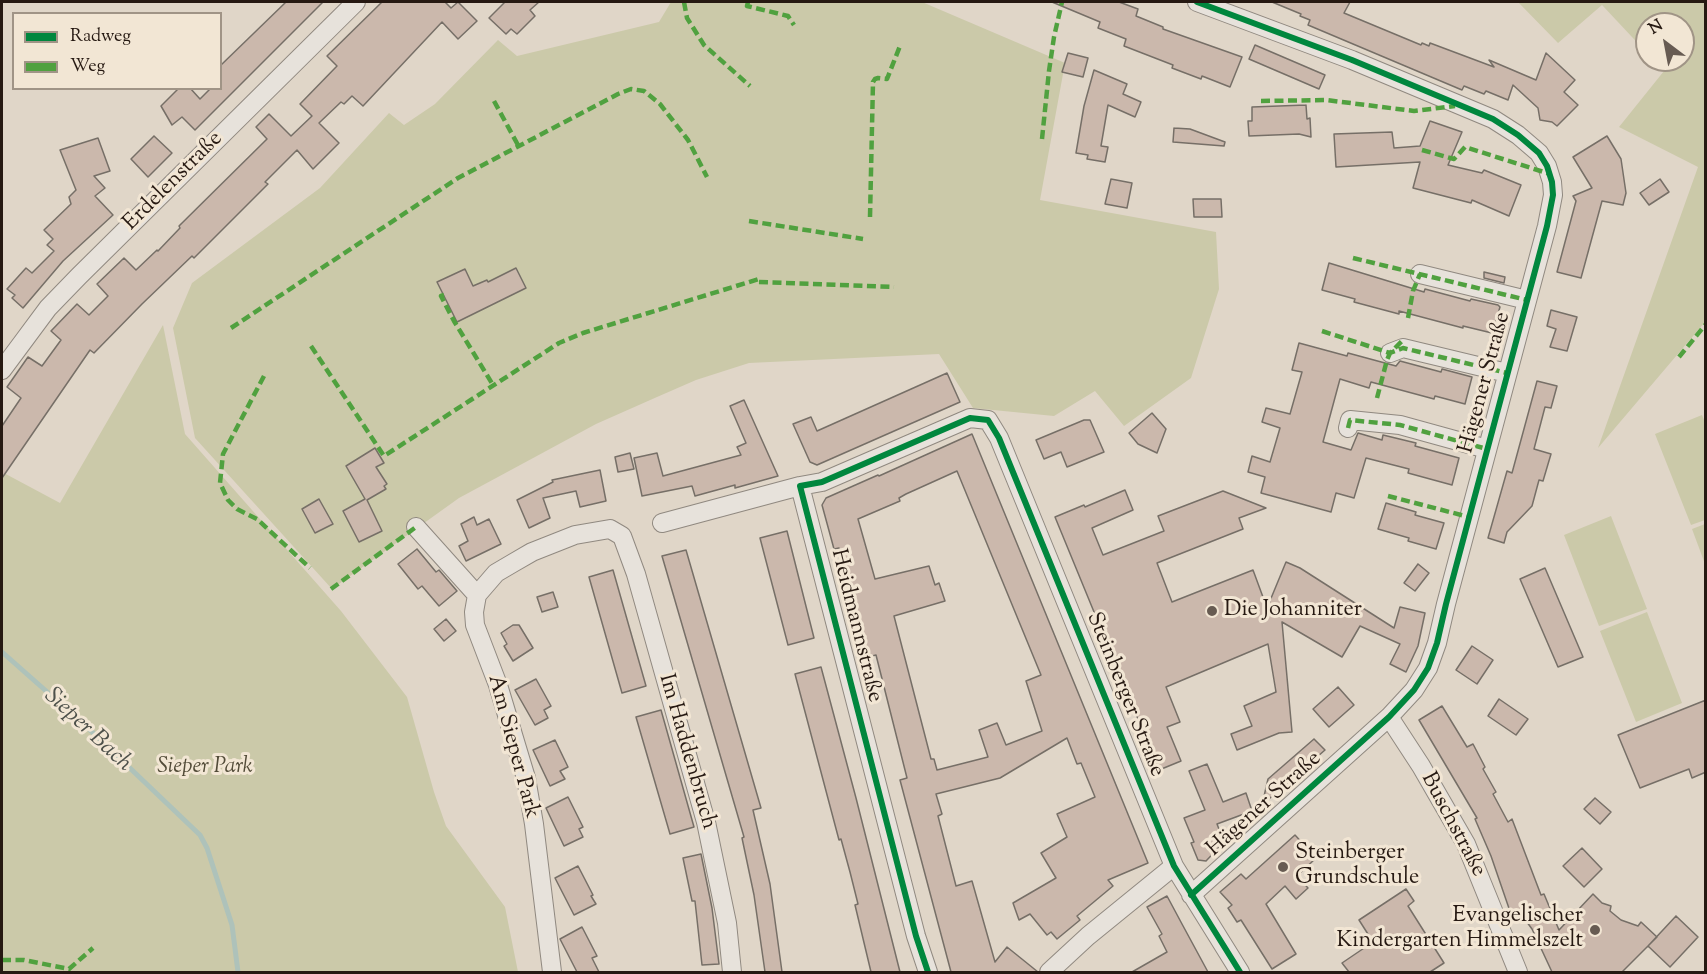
<!DOCTYPE html>
<meta charset="utf-8">
<style>
body{margin:0}
#map{position:relative;width:1707px;height:974px;overflow:hidden;background:#e0d6c8;font-family:"Sorts Mill Goudy",serif}
canvas{display:block}
.frame{position:absolute;inset:0;border:3px solid #261912;pointer-events:none}
.legend{position:absolute;left:12px;top:12px;width:210px;height:78px;box-sizing:border-box;background:#f2e6d4;border:2px solid #a09486;margin:0;padding:8px 10px;list-style:none;font-size:18px;color:#261912}
.legend li{display:flex;align-items:center;gap:12px;height:30px}
.legend b{width:30px;border:2px solid #a09486}
.north{position:absolute;left:1635px;top:12px;width:60px;height:60px;box-sizing:border-box;background:#f2e6d4;border:2px solid #a09486;border-radius:50%;rotate:328deg;font-size:16px;font-weight:700;line-height:24px;text-align:center;color:#261912}
.north::after{content:'';display:block;margin:auto;width:21px;height:27px;background:#675b52;clip-path:polygon(50% 0,100% 100%,50% 72%,0 100%)}
</style>
<div id="map">
<canvas width="1707" height="974"></canvas>
<div class="frame"></div>
<ul class="legend">
<li><b style="height:8px;background:#00873e"></b>Radweg</li>
<li><b style="height:8px;background:#50a13f"></b>Weg</li>
</ul>
<div class="north">N</div>
</div>
<script>
const c = document.querySelector('canvas').getContext('2d');
c.lineJoin = 'round';
function paint(path, color) {
  c.fillStyle = color;
  c.fill(path, 'evenodd');
}
function shape(rows) {
  const path = new Path2D();
  for (const r of rows) {
    path.moveTo(r[0], r[1]);
    for (let i = 2; i < r.length; i += 2) path.lineTo(r[i], r[i + 1]);
  }
  return path;
}
function trace(path, color, width, dash) {
  c.strokeStyle = color;
  c.lineWidth = width;
  c.lineCap = dash ? 'butt' : 'round';
  c.setLineDash(dash || []);
  c.stroke(path);
}
function write(font, color, halo, rows, align = 'center') {
  c.font = font + ' "Sorts Mill Goudy",serif';
  c.lineWidth = 6;
  c.setLineDash([]);
  c.textBaseline = 'middle';
  c.strokeStyle = halo;
  c.fillStyle = color;
  for (const [text, x, y, turn = 0] of rows) {
    c.save();
    c.translate(x, y);
    c.rotate((+turn || 0) * Math.PI / 180);
    c.textAlign = isNaN(turn) ? turn : align;
    if (halo) c.strokeText(text, 0, 0);
    c.fillText(text, 0, 0);
    c.restore();
  }
}
const green = shape([
 [671,2,922,2,1065,63,1040,200,1216,232,1219,289,1191,378,1124,426,1095,391,1054,416,973,408,939,354,749,363,696,380,657,397,596,424,535,457,459,498,332,589,195,438,173,328,192,283,320,188,389,113,404,125,435,104,498,40,517,56,659,22],
 [1518,2,1705,2,1705,322,1598,448,1698,167,1619,127,1664,71,1654,60,1683,60,1683,24,1647,24,1647,53,1602,5,1558,43],
 [163,325,185,434,341,611,407,697,434,792,446,826,505,907,518,972,2,972,2,472,60,503],
 [1702,415,1706,425,1705,520,1691,525,1655,434],
 [1611,516,1647,609,1599,626,1564,535],
 [1705,524,1706,524,1705,564,1692,529],
 [1647,612,1682,703,1636,722,1600,631]
]);
const stream = shape([
 [2,652,89,729,200,835,207,848,232,925,238,972]
]);
const building = shape([
 [286,2,323,2,195,130,182,117,172,125,161,106,179,88,190,88,200,99,211,88,220,88,220,66,286,2],
 [382,2,445,2,451,8,458,2,477,21,458,39,442,22,363,106,352,96,344,104,341,102,319,123,339,143,313,169,297,150,265,182,268,184,194,258,192,256,142,304,94,353,90,350,2,478,2,426,21,398,7,387,28,357,42,366,61,340,51,331,77,304,89,315,108,296,97,284,124,258,136,270,157,250,158,251,180,228,179,226,267,139,256,127,269,114,291,136,312,116,300,104,337,66,327,56,382,2],
 [505,2,539,2,530,10,535,16,517,34,511,29,506,34,489,18,505,2],
 [1052,2,1119,2,1138,9,1136,16,1163,27,1163,29,1242,57,1230,87,1202,76,1201,79,1172,68,1173,65,1124,46,1126,39,1098,28,1100,22,1052,2],
 [1272,2,1350,2,1344,13,1421,45,1422,43,1429,46,1430,43,1494,67,1489,60,1536,80,1546,53,1575,80,1564,92,1578,105,1557,126,1552,122,1540,120,1538,108,1513,85,1508,100,1486,91,1484,94,1464,86,1462,90,1308,25,1310,20,1300,16,1301,14,1272,2],
 [1255,45,1325,75,1319,89,1249,59,1255,45],
 [1068,53,1088,58,1083,77,1062,72,1068,53],
 [1094,70,1127,84,1123,94,1141,102,1135,117,1108,105,1101,146,1108,147,1105,162,1087,159,1088,155,1076,153,1084,106,1094,70],
 [1306,105,1307,119,1310,118,1311,137,1299,134,1249,136,1248,121,1252,121,1252,107,1306,105],
 [1430,121,1462,132,1448,165,1482,173,1484,170,1521,185,1509,216,1472,200,1471,203,1413,188,1420,162,1336,167,1334,134,1392,132,1394,148,1420,146,1430,121],
 [1174,128,1190,129,1225,142,1224,146,1173,142,1174,128],
 [154,136,172,153,148,177,131,159,154,136],
 [1607,136,1621,159,1626,193,1623,205,1602,201,1581,278,1557,272,1576,201,1573,196,1592,188,1573,157,1607,136],
 [98,138,110,171,94,176,105,188,95,196,113,215,63,261,23,308,12,298,15,295,7,289,26,268,32,273,54,251,47,245,53,239,44,230,71,204,69,197,76,190,60,150,98,138],
 [1111,179,1132,183,1127,208,1105,204,1111,179],
 [1660,179,1669,192,1649,205,1640,193,1660,179],
 [1193,199,1221,199,1222,217,1194,217,1193,199],
 [1329,263,1424,292,1425,289,1470,301,1471,299,1498,305,1500,307,1492,333,1463,326,1463,328,1399,311,1399,314,1354,302,1355,299,1322,290,1329,263],
 [516,268,526,288,457,322,437,282,465,269,473,286,487,280,488,282,516,268],
 [1484,272,1505,277,1504,283,1484,278,1484,272],
 [1551,310,1577,317,1567,351,1550,347,1556,329,1547,326,1551,310],
 [1299,343,1347,356,1348,353,1396,366,1400,361,1441,372,1442,369,1472,377,1465,404,1435,396,1434,399,1371,382,1369,388,1340,379,1323,442,1351,450,1358,433,1382,440,1383,435,1416,443,1415,446,1459,458,1452,485,1408,473,1409,469,1366,458,1354,498,1336,493,1331,512,1261,493,1265,477,1248,472,1252,456,1270,462,1280,428,1262,422,1266,408,1290,414,1302,372,1292,370,1299,343],
 [947,373,960,402,817,465,810,462,793,424,811,417,817,431,947,373],
 [1537,381,1557,386,1551,408,1545,407,1534,449,1551,454,1543,481,1539,480,1532,506,1507,532,1504,543,1488,538,1507,471,1512,473,1537,381],
 [744,400,778,476,735,488,735,485,695,496,692,486,642,496,634,458,657,453,663,476,741,455,737,447,746,443,730,406,744,400],
 [1152,413,1166,429,1157,453,1138,444,1129,433,1152,413],
 [1084,420,1090,420,1104,452,1067,467,1061,452,1044,459,1036,440,1084,420],
 [972,434,1148,863,1108,880,1113,886,1077,916,1080,920,1057,939,1051,932,1047,935,1030,914,1019,920,1013,903,1056,878,1041,853,1067,837,1057,814,1095,797,1081,763,1077,764,1067,738,1000,778,936,794,942,814,938,816,956,886,972,881,995,962,1007,947,1038,972,951,972,900,780,907,778,876,655,868,657,839,548,834,549,822,505,826,498,878,475,879,476,972,434],
 [957,471,1041,675,1026,681,1042,731,1006,745,997,723,979,730,988,757,937,770,934,759,931,759,894,616,945,601,939,583,935,585,929,566,875,579,858,519,900,501,899,498,906,494,957,471],
 [375,448,384,463,376,467,387,484,384,486,386,489,367,500,382,531,359,542,343,511,365,499,346,466,375,448],
 [630,453,634,469,618,472,615,457,630,453],
 [600,470,606,501,580,507,576,491,543,498,550,518,529,528,517,500,553,482,552,480,600,470],
 [1125,490,1133,510,1092,528,1103,555,1164,531,1158,516,1223,491,1266,508,1239,518,1243,529,1157,563,1172,602,1253,570,1267,608,1286,562,1300,568,1394,628,1400,607,1425,613,1418,646,1406,672,1390,664,1400,644,1360,626,1342,657,1282,622,1292,732,1279,733,1237,750,1231,734,1252,726,1244,706,1276,692,1268,644,1166,687,1180,722,1167,727,1181,761,1159,770,1055,517,1084,505,1085,507,1125,490],
 [319,499,333,524,315,533,302,509,319,499],
 [1386,503,1416,512,1415,515,1444,523,1436,549,1408,541,1409,538,1378,529,1386,503],
 [474,517,477,525,489,519,501,544,466,561,459,546,468,541,461,524,474,517],
 [787,531,814,638,788,645,760,538,787,531],
 [417,549,436,572,439,570,457,591,439,606,422,586,418,589,398,564,417,549],
 [686,550,761,808,753,810,770,884,782,972,765,972,754,895,742,838,744,837,662,556,686,550],
 [1418,564,1429,573,1415,591,1404,583,1418,564],
 [1545,568,1583,657,1558,667,1520,579,1545,568],
 [613,570,646,686,622,693,589,577,613,570],
 [553,592,558,607,542,612,537,597,553,592],
 [446,619,456,631,444,641,434,629,446,619],
 [513,625,519,625,533,648,513,661,504,646,507,644,501,633,513,625],
 [1472,646,1493,660,1477,684,1456,670,1472,646],
 [821,667,856,798,900,972,871,972,855,905,858,904,850,872,841,839,839,840,795,674,821,667],
 [536,679,551,706,544,710,548,718,535,725,515,690,536,679],
 [1338,687,1354,705,1329,727,1313,709,1338,687],
 [1499,699,1528,719,1516,735,1488,716,1499,699],
 [1706,700,1706,772,1692,778,1689,769,1640,788,1618,735,1706,700],
 [1442,706,1467,747,1473,744,1485,767,1483,769,1496,792,1493,794,1508,822,1512,819,1541,895,1544,894,1559,930,1593,894,1602,903,1611,906,1610,911,1621,920,1638,926,1641,922,1657,937,1622,972,1552,972,1532,929,1521,914,1513,920,1491,856,1475,819,1477,818,1419,720,1442,706],
 [661,710,694,827,670,834,636,717,661,710],
 [1314,739,1325,750,1262,805,1268,779,1314,739],
 [555,740,568,767,560,771,565,779,550,786,533,750,555,740],
 [1207,764,1223,802,1246,793,1252,811,1217,824,1224,842,1206,861,1198,860,1191,843,1194,842,1184,818,1205,810,1189,771,1207,764],
 [568,797,583,827,579,829,583,837,564,846,546,808,568,797],
 [1595,798,1611,812,1600,824,1584,809,1595,798],
 [1295,835,1316,858,1297,876,1308,888,1296,899,1285,886,1266,904,1296,954,1272,969,1241,920,1237,922,1228,908,1232,905,1220,892,1241,874,1246,879,1295,835],
 [1582,848,1602,869,1584,887,1563,866,1582,848],
 [701,854,712,908,719,964,702,965,695,901,692,901,683,858,701,854],
 [578,866,593,895,591,896,596,904,574,915,555,878,578,866],
 [1406,889,1414,901,1408,906,1444,963,1430,972,1349,972,1342,963,1373,942,1359,920,1406,889],
 [1167,896,1182,924,1208,972,1132,972,1167,952,1159,936,1162,934,1147,907,1167,896],
 [1676,916,1698,937,1670,967,1648,946,1676,916],
 [582,927,597,956,592,958,599,972,577,972,560,939,582,927]
]);
const street = shape([
 [1420,274,1527,300],
 [1390,353,1403,348,1507,373],
 [2,370,48,308,79,276,356,2],
 [1348,428,1350,420,1400,425,1487,449],
 [662,523,800,486],
 [416,527,477,595],
 [1389,717,1421,766,1466,844,1518,972],
 [1191,895,1389,717,1414,690,1428,668,1437,643,1446,604,1547,226,1553,195,1552,182,1547,166,1539,153,1518,135,1493,119,1352,60,1197,2],
 [552,972,534,824,526,778,498,685,475,625,474,612,477,595,496,573,513,563,532,552,575,535,610,529,622,536,636,574,706,822,727,923,732,972],
 [928,972,916,936,800,486,822,482,970,418,988,420,999,438,1174,866,1240,972],
 [1049,972,1088,936,1174,866]
]);
const quiet = shape([
 [684,2,687,18,704,45,750,86],
 [748,2,747,6,788,16,794,25],
 [494,101,518,145],
 [1261,101,1326,100,1414,111,1455,106],
 [1042,139,1049,71,1054,37,1062,2],
 [1422,150,1454,159,1465,147,1550,174],
 [870,217,873,82,875,79,878,78,887,79,900,46],
 [749,221,863,239],
 [1353,258,1527,300],
 [759,282,894,287],
 [444,295,441,296,454,321,493,385],
 [1408,318,1413,291,1420,274],
 [231,328,458,178,618,94,631,89,644,91,660,104,688,140,707,177],
 [1322,331,1390,353,1403,348,1507,373],
 [311,346,384,456,559,343,583,333,759,279],
 [1679,357,1706,324],
 [264,376,223,454,220,483,228,500,237,509,257,519,310,568],
 [1377,398,1387,360,1390,353,1403,340],
 [1348,428,1350,420,1400,425,1487,449],
 [1388,496,1469,517],
 [331,589,416,527],
 [2,960,24,960,69,969,93,948]
]);
const cycleway = shape([
 [1191,895,1389,717,1414,690,1428,668,1437,643,1446,604,1547,226,1553,195,1552,182,1547,166,1539,153,1518,135,1493,119,1352,60,1197,2],
 [928,972,916,936,800,486,822,482,970,418,988,420,999,438,1174,866,1240,972]
]);
const markers = [
 [1212,611,6,"#675b52"],
 [1283,867,6,"#675b52"],
 [1595,930,6,"#675b52"]
];
const streetNames = [
 ["Erdelenstraße",174,182,-45],
 ["Hägener Straße",1486,383,-75],
 ["Heidmannstraße",855,626,76],
 ["Steinberger Straße",1124,695,68],
 ["Am Sieper Park",512,747,75],
 ["Im Haddenbruch",686,752,74],
 ["Hägener Straße",1265,805,-42],
 ["Buschstraße",1452,825,62]
];
const poiNames = [
 ["Die Johanniter",1224,611],
 ["Steinberger",1295,854],
 ["Grundschule",1295,879],
 ["Evangelischer",1583,917,"right"],
 ["Kindergarten Himmelszelt",1583,942,"right"]
];
const parkNames = [
 ["Sieper Park",205,768]
];
const waterNames = [
 ["Sieper Bach",87,731,43]
];
paint(green, '#cbc9a9');
trace(stream, '#aec2ba', 5);
paint(building, '#cbb8ac');
trace(building, '#766f67', 1.5);
trace(street, '#908980', 20);
trace(street, '#e7e2db', 18);
trace(quiet, '#50a13f', 4.5, [9, 4.5]);
trace(cycleway, '#00873e', 6);
for (const [x, y, r, color] of markers) {
  const dot = new Path2D();
  dot.arc(x, y, r, 0, 2 * Math.PI);
  c.fillStyle = color;
  c.fill(dot);
  trace(dot, '#f2e6d4', 2);
}
write('22px', '#261912', '#f2e6d4', streetNames);
write('22px', '#261912', '#f2e6d4', poiNames, 'left');
write('italic 22px', '#524b38', '#f2e6d4', parkNames);
write('italic 24px', '#4e514b', '#f2e6d4', waterNames);
</script>
